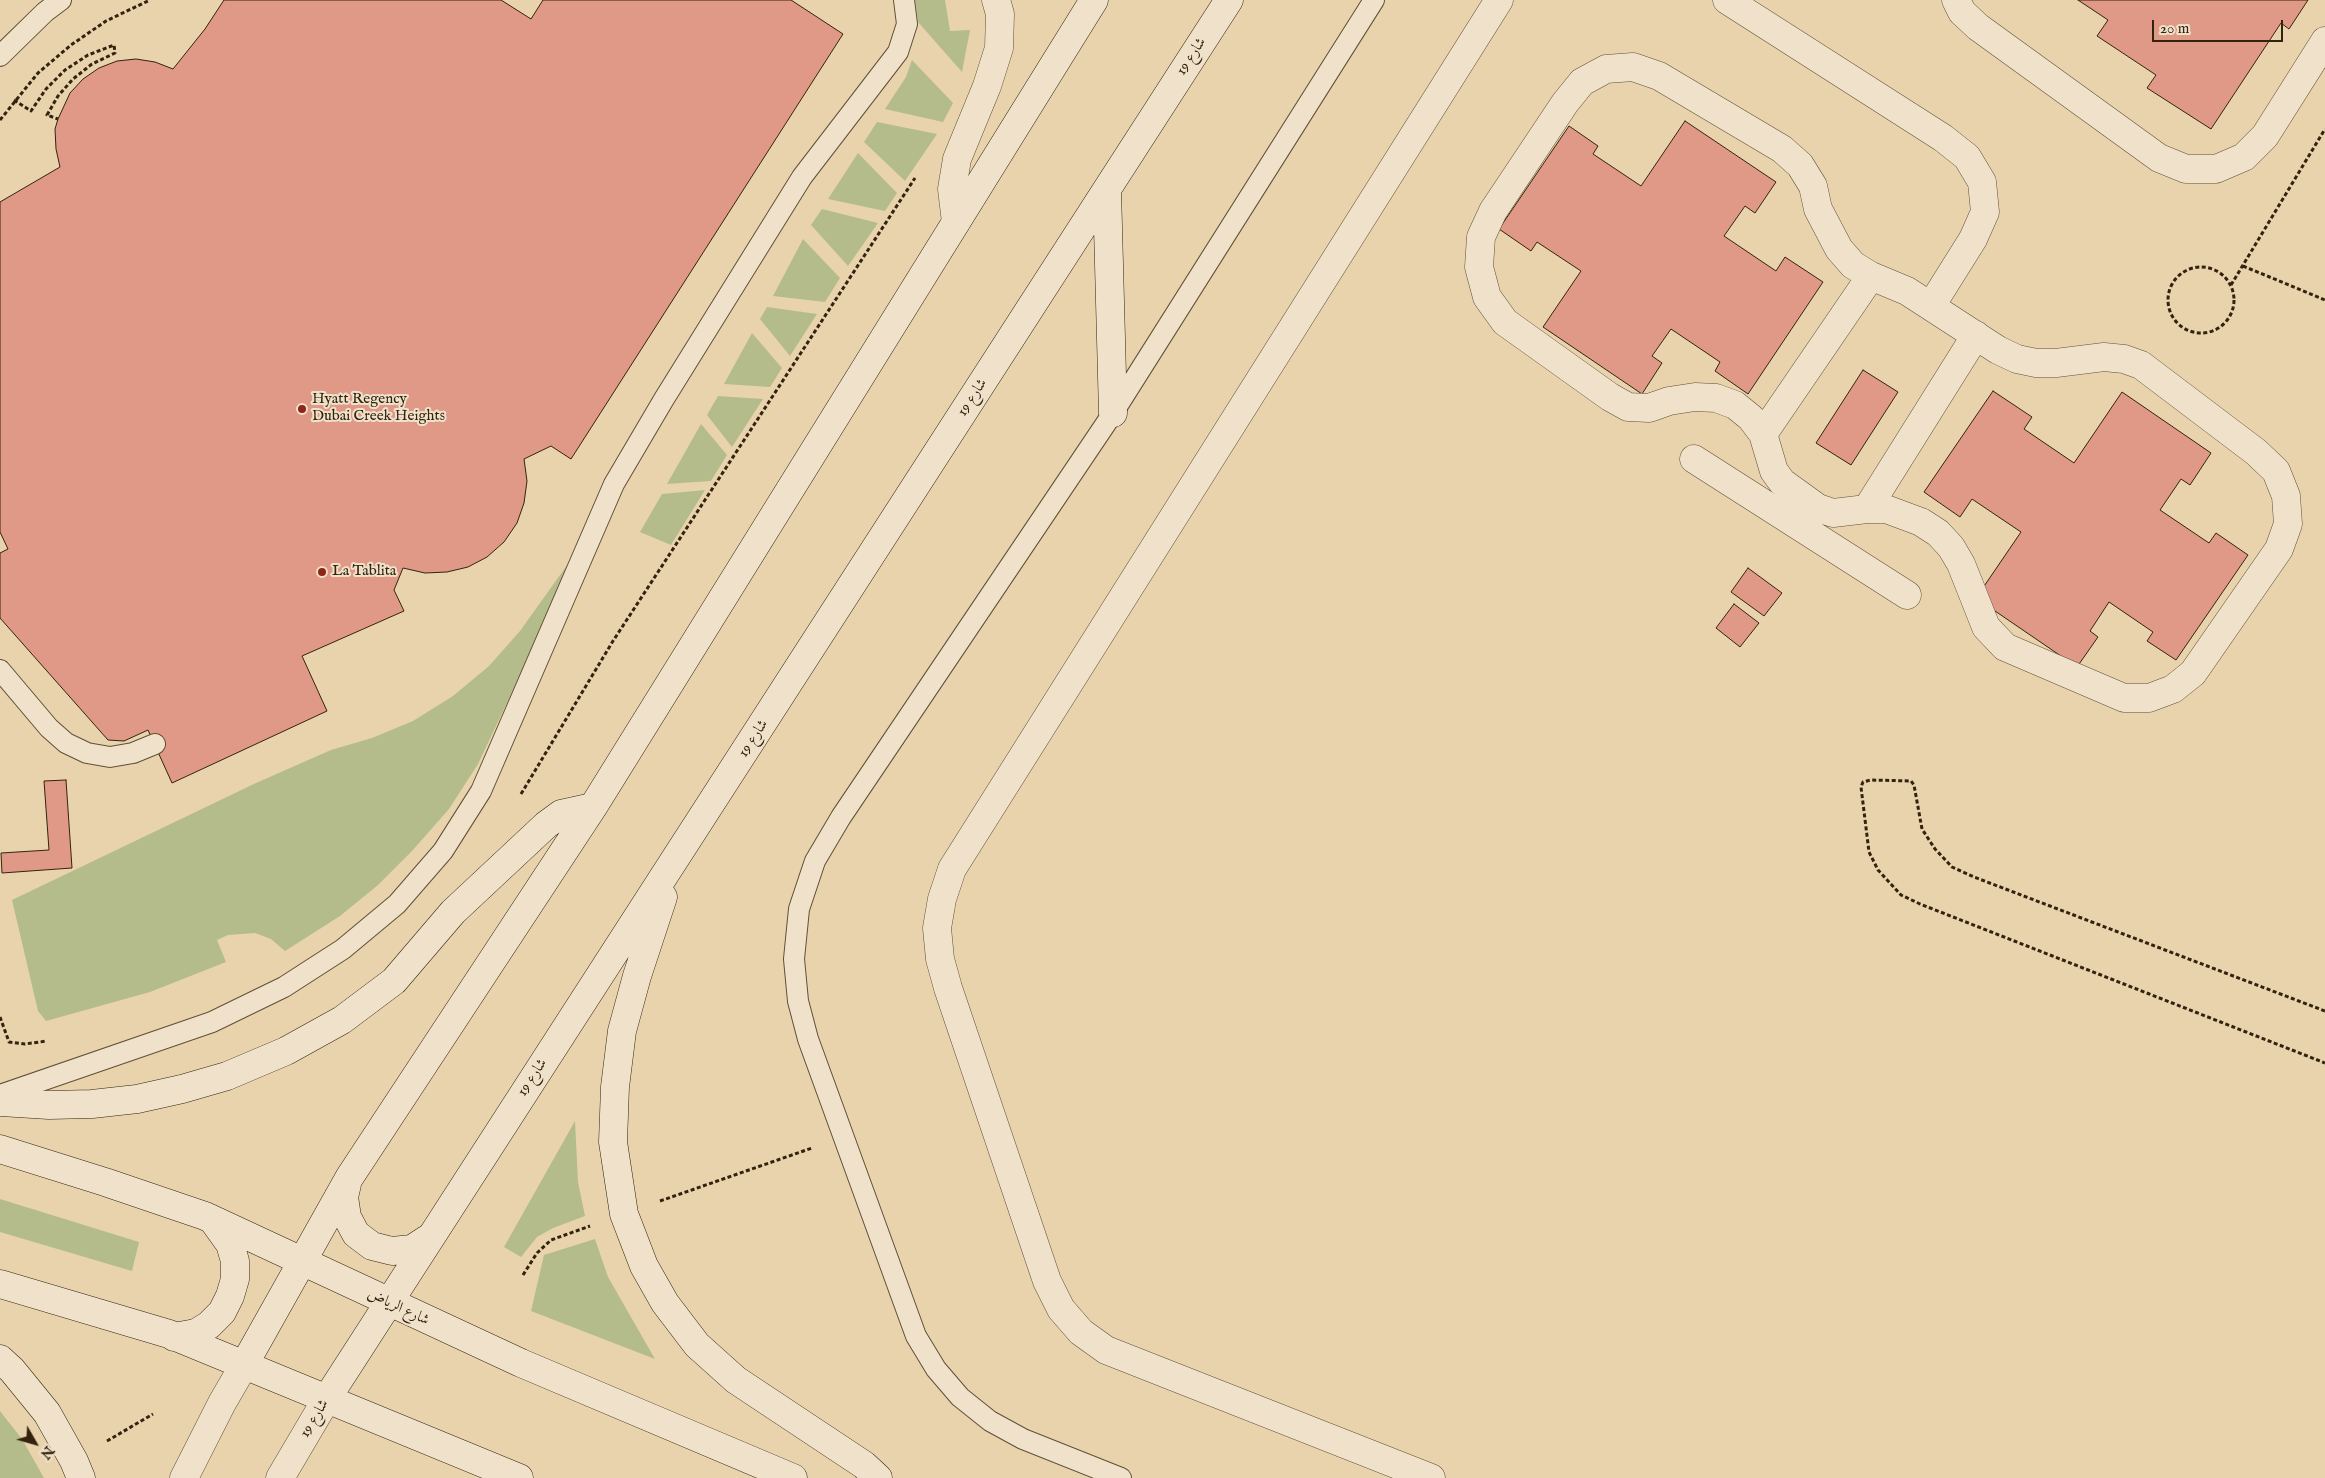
<!DOCTYPE html>
<meta charset="utf-8">
<style>
body{margin:0}
#map{position:relative;width:2325px;height:1478px;overflow:hidden;background:#e8d3ad;font-family:"IM FELL English",serif}
canvas{display:block}
.north{position:absolute;left:10px;top:1418px;width:50px;height:50px;-webkit-text-stroke:4px #f0e2ca;paint-order:stroke;rotate:128deg;font-size:14px;font-weight:700;line-height:20px;text-align:center;color:#33230e}
.north::after{content:'';display:block;margin:auto;width:18px;height:22px;background:#33230e;clip-path:polygon(50% 0,100% 100%,50% 72%,0 100%)}
.scale{position:absolute;left:2152px;top:20px;width:131px;height:22px;box-sizing:border-box;border:2px solid #33230e;border-top:0;padding-left:6px;font-size:15px;line-height:18px;white-space:nowrap;color:#33230e;-webkit-text-stroke:4px #f0e2ca;paint-order:stroke}
</style>
<div id="map">
<canvas width="2325" height="1478"></canvas>
<div class="north">N</div>
<div class="scale">20 m</div>
</div>
<script>
const c = document.querySelector('canvas').getContext('2d');
c.lineJoin = 'round';
function paint(path, color) {
  c.fillStyle = color;
  c.fill(path, 'evenodd');
}
function shape(rows) {
  const path = new Path2D();
  for (const r of rows) {
    if (r.length === 3) {
      path.moveTo(r[0] + r[2], r[1]);
      path.arc(r[0], r[1], r[2], 0, 2 * Math.PI);
      continue;
    }
    path.moveTo(r[0], r[1]);
    for (let i = 2; i < r.length; i += 2) path.lineTo(r[i], r[i + 1]);
  }
  return path;
}
function trace(path, color, width, dash) {
  c.strokeStyle = color;
  c.lineWidth = width;
  c.lineCap = dash ? 'butt' : 'round';
  c.setLineDash(dash || []);
  c.stroke(path);
}
function write(font, color, halo, rows, align = 'center') {
  c.font = font + ' "IM FELL English",Amiri,serif';
  c.lineWidth = 4;
  c.setLineDash([]);
  c.textBaseline = 'middle';
  c.strokeStyle = halo;
  c.fillStyle = color;
  for (const [text, x, y, turn = 0] of rows) {
    c.save();
    c.translate(x, y);
    c.rotate((+turn || 0) * Math.PI / 180);
    c.textAlign = isNaN(turn) ? turn : align;
    if (halo) c.strokeText(text, 0, 0);
    c.fillText(text, 0, 0);
    c.restore();
  }
}
const green = shape([
 [915,0,945,0,950,31,970,30,962,72,918,22],
 [912,60,953,103,943,122,885,109,906,77],
 [877,122,937,134,905,181,864,142],
 [858,153,897,193,885,211,828,199],
 [822,209,878,223,848,266,811,225],
 [803,239,840,278,825,302,773,296],
 [767,307,817,314,790,356,760,319],
 [752,333,782,368,770,387,724,384],
 [718,396,763,399,732,447,707,415],
 [701,424,727,455,711,481,667,484],
 [705,490,671,545,640,532,662,494],
 [575,554,540,633,478,764,449,809,412,851,378,885,340,916,285,951,271,939,255,933,228,935,217,940,226,962,150,992,46,1021,38,1011,12,900,256,783,331,750,372,738,413,721,453,696,489,666,520,631],
 [575,1121,578,1182,585,1216,553,1228,537,1237,521,1257,504,1247],
 [0,1199,139,1242,132,1271,0,1232],
 [595,1239,608,1277,655,1359,531,1311,544,1255],
 [0,1411,22,1439,44,1478,0,1478]
]);
const building = shape([
 [224,0,501,0,531,19,543,0,791,0,843,34,571,459,551,446,524,459,527,481,524,503,517,523,504,542,487,557,468,567,447,572,425,573,403,568,394,590,404,611,302,656,327,711,172,783,148,730,124,741,108,740,0,618,0,553,8,549,0,532,0,202,60,167,56,149,55,129,58,119,70,93,83,79,99,68,117,61,136,59,155,62,173,69,205,29,224,0],
 [2078,0,2308,0,2289,29,2281,23,2211,129,2147,88,2156,75,2097,36,2108,20,2078,0],
 [1685,121,1776,182,1755,213,1745,206,1724,236,1776,271,1785,257,1823,282,1748,394,1715,371,1720,362,1671,329,1652,356,1662,363,1642,394,1543,327,1581,271,1537,242,1531,251,1499,229,1569,126,1598,146,1593,154,1641,186,1685,121],
 [1863,370,1898,392,1851,465,1816,443,1863,370],
 [1993,391,2032,417,2024,429,2074,463,2122,392,2211,453,2190,485,2181,479,2160,510,2209,543,2216,533,2248,555,2176,660,2147,641,2153,632,2109,602,2090,631,2098,637,2077,667,1976,598,2021,532,1972,499,1960,517,1924,492,1993,391],
 [1748,568,1782,593,1764,616,1731,592,1748,568],
 [1734,604,1759,623,1740,647,1716,628,1734,604],
 [66,780,72,868,2,873,1,853,49,850,44,781,66,780]
]);
const path = shape([
 [14,100,31,111,46,89,65,70,88,55,114,45,115,53,92,64,73,79,58,96,47,115,58,119],
 [0,120,38,73,71,45,106,21,150,0],
 [2243,266,2325,300],
 [2201,300,33],
 [2231,285,2325,129],
 [521,794,613,641,915,178],
 [2325,1011,1974,877,1952,867,1935,849,1922,829,1914,785,1911,781,1871,780,1863,782,1861,787,1869,852,1878,870,1901,895,1920,904,2325,1063],
 [0,1017,9,1042,25,1044,47,1041],
 [660,1201,812,1148],
 [523,1275,537,1253,551,1240,590,1226],
 [107,1441,153,1414]
]);
const service = shape([
 [0,56,45,12,61,0],
 [0,670,49,728,66,743,87,753,110,757,133,753,155,744],
 [0,1095,212,1022,284,987,343,949,397,904,443,851,481,791,614,484,664,399,802,177,898,52,907,24,904,0],
 [1121,1478,1023,1439,990,1421,960,1397,936,1369,916,1336,808,1039,798,1001,794,959,799,909,815,861,841,817,1113,413,1374,0]
]);
const minor = shape([
 [1727,0,1943,138,1967,157,1982,182,1985,212,1973,239,1931,306],
 [1956,0,1962,12,1978,27,2159,158,2186,169,2216,169,2244,157,2265,136,2325,41],
 [1633,67,1659,76,1782,149,1800,165,1813,186,1818,209,1839,249,1853,265,1871,276,1907,291,1998,350,2017,359,2036,363,2056,363,2104,357,2124,359,2141,365,2256,452,2276,471,2286,496,2288,524,2279,549,2193,673,2173,689,2149,698,2124,698,2005,647,1986,627,1961,564,1951,547,1938,533,1921,522,1886,509,1867,509,1833,513,1818,508,1782,482,1774,471,1763,434,1751,418,1735,405,1716,398,1695,397,1669,401,1649,408,1628,407,1610,397,1505,322,1487,297,1479,267,1481,237,1493,211,1565,103,1582,82,1606,69,1633,67],
 [1763,434,1871,276],
 [1694,459,1907,595],
 [1867,509,1976,335],
 [184,1478,222,1403,244,1365],
 [280,1478,326,1400],
 [1431,1478,1106,1350,1081,1332,1061,1309,1047,1281,948,988,940,959,937,928,942,899,952,869,1499,0]
]);
const tertiary = shape([
 [956,222,952,189,957,159,987,86,999,48,1000,14,996,0]
]);
const secondary = shape([
 [1107,190,1113,413],
 [663,897,637,976,622,1031,615,1087,613,1142,624,1214,644,1266,665,1303,697,1345,736,1380,864,1465,878,1478],
 [0,1102,49,1105,92,1104,137,1099,182,1089,227,1076,286,1051,342,1020,394,981,453,912,546,825,561,814,593,807],
 [0,1149,105,1182,205,1216,521,1363,793,1478],
 [347,1184,344,1197,347,1217,356,1234,372,1246,392,1251,412,1249,429,1238],
 [0,1284,169,1334,519,1478],
 [174,1337,196,1333,209,1325,222,1312,230,1296,235,1279,235,1261,230,1244,212,1219],
 [0,1359,12,1370,47,1413,74,1461,81,1478],
 [244,1365,349,1178,593,807,1094,0],
 [326,1400,1229,0]
]);
const markers = [
 [302,409,5,"#8f2418"],
 [322,572,5,"#8f2418"]
];
const streetNames = [
 ["شارع 19",1192,57,-57],
 ["شارع 19",973,398,-57],
 ["شارع 19",754,739,-57],
 ["شارع 19",533,1078,-57],
 ["شارع الرياض",398,1308,25],
 ["شارع 19",315,1419,-59]
];
const poiNames = [
 ["Hyatt Regency",312,400],
 ["Dubai Creek Heights",312,417],
 ["La Tablita",332,572]
];
paint(green, '#b5bc8b');
paint(building, '#df9986');
trace(building, '#33230e', 1);
trace(service, '#604f36', 22);
trace(minor, '#604f36', 29);
trace(tertiary, '#604f36', 29);
trace(secondary, '#33230e', 29);
trace(path, '#33230e', 3, [4, 2.5]);
trace(service, '#f0e2ca', 20);
trace(minor, '#f0e2ca', 28);
trace(tertiary, '#f0e2ca', 28);
trace(secondary, '#f0e2ca', 28);
for (const [x, y, r, color] of markers) {
  const dot = new Path2D();
  dot.arc(x, y, r, 0, 2 * Math.PI);
  c.fillStyle = color;
  c.fill(dot);
  trace(dot, '#f0e2ca', 2);
}
write('15px', '#33230e', '#f0e2ca', streetNames);
write('15px', '#33230e', '#f0e2ca', poiNames, 'left');
</script>
